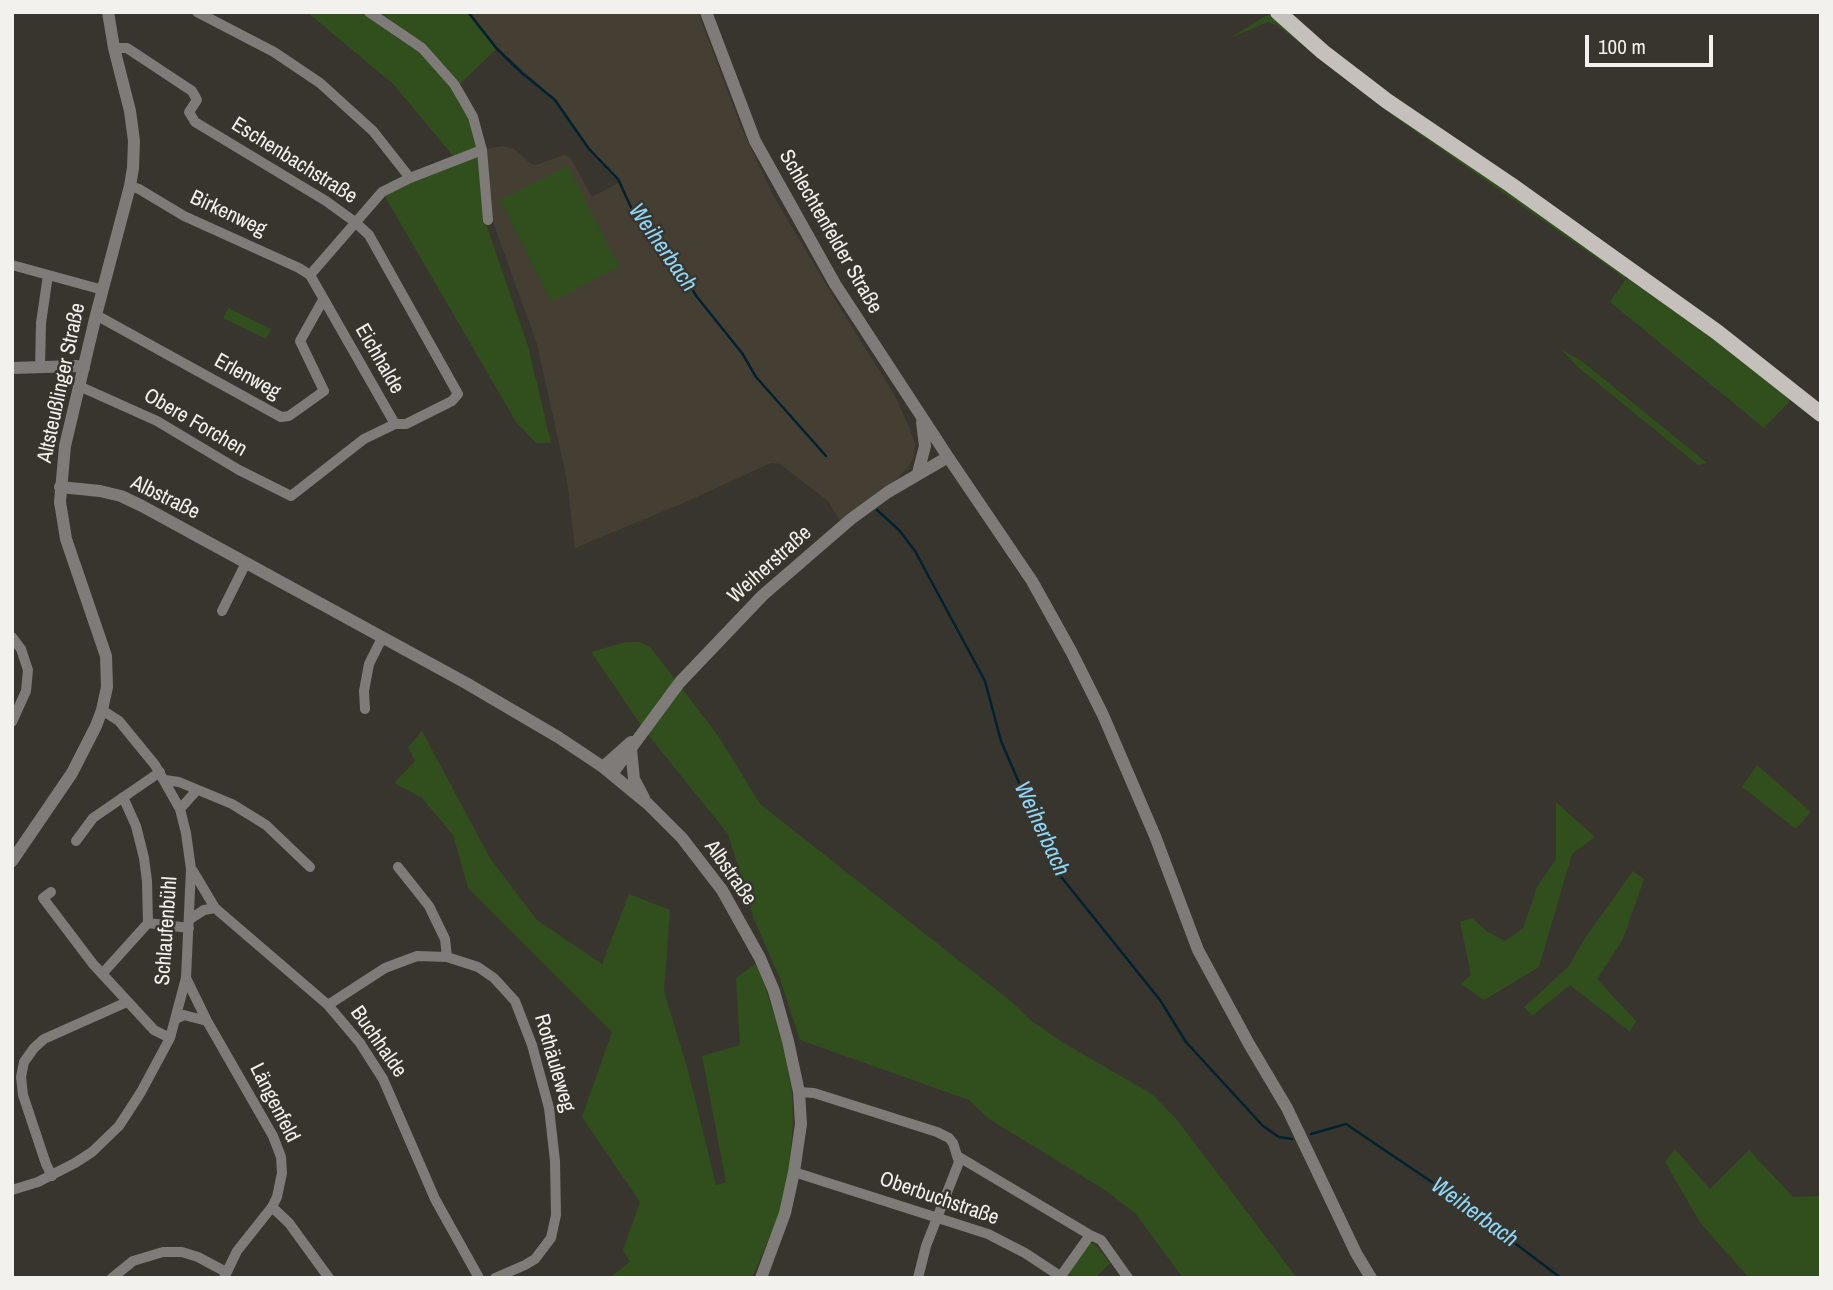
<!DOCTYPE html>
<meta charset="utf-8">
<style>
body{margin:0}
#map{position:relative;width:1833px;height:1290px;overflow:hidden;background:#38352f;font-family:"Archivo Narrow",sans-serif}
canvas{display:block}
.frame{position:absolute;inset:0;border:14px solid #f3f1ed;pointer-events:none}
.scale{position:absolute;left:1585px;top:35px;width:128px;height:32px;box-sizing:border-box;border:4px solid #f3f1ed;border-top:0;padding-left:9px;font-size:21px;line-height:24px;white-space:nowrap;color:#f3f1ed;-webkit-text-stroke:5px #38352f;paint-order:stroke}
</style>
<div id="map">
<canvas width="1833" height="1290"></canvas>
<div class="frame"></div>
<div class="scale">100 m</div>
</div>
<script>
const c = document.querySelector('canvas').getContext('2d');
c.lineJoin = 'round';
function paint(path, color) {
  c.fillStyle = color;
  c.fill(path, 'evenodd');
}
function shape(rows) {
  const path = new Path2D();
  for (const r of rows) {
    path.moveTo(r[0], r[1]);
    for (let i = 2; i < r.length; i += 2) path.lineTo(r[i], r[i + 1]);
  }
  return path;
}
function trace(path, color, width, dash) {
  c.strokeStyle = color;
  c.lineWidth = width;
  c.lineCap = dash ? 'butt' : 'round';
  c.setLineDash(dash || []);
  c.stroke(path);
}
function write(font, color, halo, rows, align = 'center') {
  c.font = font + ' "Archivo Narrow",sans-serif';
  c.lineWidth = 5;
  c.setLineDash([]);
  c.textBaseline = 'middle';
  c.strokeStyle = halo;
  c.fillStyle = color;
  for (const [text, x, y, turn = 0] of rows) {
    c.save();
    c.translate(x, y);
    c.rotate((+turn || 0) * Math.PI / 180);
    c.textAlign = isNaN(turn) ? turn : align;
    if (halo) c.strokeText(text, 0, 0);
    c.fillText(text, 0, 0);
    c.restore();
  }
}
const built = shape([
 [470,12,698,12,741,127,773,195,837,303,894,394,909,427,915,443,914,456,909,466,897,479,841,523,828,501,780,464,771,463,681,504,575,548,567,480,537,344,493,222,486,149,502,146,514,149,531,164,536,165,564,155,570,157,592,197,620,182,590,148,555,99,498,48]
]);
const green = shape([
 [307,12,363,12,394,31,419,50,451,86,470,118,480,153,486,224,528,346,551,443,536,443,516,422,384,195,459,163,393,84],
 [380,12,467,12,496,49,460,84,425,46],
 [1272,15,1625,271,1625,280,1632,277,1789,395,1789,402,1764,428,1610,302,1625,280,1615,271,1392,115,1278,26,1268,22,1230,38,1265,16],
 [568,166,619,267,551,302,500,200],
 [228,308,271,329,266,339,223,318],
 [1561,349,1583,362,1707,463,1698,465,1579,368],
 [626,642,640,642,651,648,719,737,760,804,1013,1003,1029,1019,1062,1042,1152,1094,1177,1120,1297,1278,1183,1278,1135,1213,1105,1190,989,1119,969,1100,800,1040,780,979,754,919,728,834,645,731,591,652],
 [422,731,490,858,537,920,602,964,629,894,670,910,664,991,689,1074,716,1185,726,1182,702,1056,740,1045,736,978,758,962,782,1041,792,1091,793,1124,789,1169,781,1210,752,1278,609,1278,630,1262,623,1250,640,1202,582,1117,612,1032,468,888,453,835,422,798,394,783,415,761,408,747],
 [1757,765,1811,812,1796,829,1742,787],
 [1556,802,1595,837,1572,854,1539,967,1484,1000,1461,984,1471,975,1460,922,1472,918,1488,932,1505,941,1523,928,1537,887,1556,859],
 [1633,871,1644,879,1623,939,1597,979,1636,1021,1630,1032,1570,985,1532,1016,1524,1007,1568,967,1585,938],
 [1675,1149,1710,1189,1749,1150,1793,1197,1821,1196,1821,1278,1749,1278,1701,1224,1665,1162],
 [1088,1243,1094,1243,1110,1263,1095,1278,1074,1278,1069,1273]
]);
const stream = shape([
 [468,12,497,49,522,73,555,100,589,149,618,179,634,214,669,251,697,297,742,353,756,377,826,456],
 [877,510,899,530,915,551,985,681,1001,741,1058,873,1160,1000,1186,1042,1263,1126,1279,1137,1292,1139],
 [1311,1134,1346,1124,1451,1195,1561,1278]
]);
const minor = shape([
 [197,12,274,52,320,83,373,131,410,178],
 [369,12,422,48,454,84,464,101,473,117,482,150,488,220],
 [114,48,127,48,192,91,197,100,189,112,195,122,326,201,355,222,369,235,458,394,452,401,406,424,395,424],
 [12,265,103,290],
 [310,275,382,192,410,178,482,150],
 [96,315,281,417,289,416,324,391,300,341,323,300],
 [40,368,41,323,48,275],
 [79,386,157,421,239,470,291,496,364,439,395,424,310,275,299,268,184,216,139,189,130,186],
 [222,611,246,563],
 [12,637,21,649,28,670,26,691,12,722],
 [365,709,364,691,369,664,382,638],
 [165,780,179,782,232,804,266,825,310,867],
 [180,809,197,790],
 [76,841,93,818,160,772],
 [398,867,429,906,445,939,447,957],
 [193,871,215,908,328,1005,360,1043,383,1079,435,1199,479,1278],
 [51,892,43,898,93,964,154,1030,170,1038],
 [190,919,204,910,215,908],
 [148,923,189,928],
 [102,974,148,923,147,881,144,858,136,826,123,797],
 [186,978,207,1021,273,1136,281,1157,282,1173,277,1197,272,1207,237,1251,224,1278],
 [328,1005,385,968,417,956,447,957,478,967,494,978,515,1001,532,1045,549,1108,555,1161,556,1215,551,1238,535,1259,525,1265,495,1278],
 [176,1019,184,1015,207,1021],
 [799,1092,814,1093,937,1132,949,1138,953,1143,959,1162,926,1246,918,1278],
 [959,1157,1090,1235],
 [794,1172,988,1234,1025,1253,1063,1278],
 [52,1176,46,1164,23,1095,21,1077,24,1062,34,1048,44,1039,127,1002],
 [12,1190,38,1182,75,1163,92,1152,119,1126,141,1092,170,1038,186,978,191,869,186,833,180,809,155,765,119,721,102,710],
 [272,1207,289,1223,329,1278],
 [1061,1276,1090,1235,1101,1240,1128,1278],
 [112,1278,133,1261,163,1252,182,1252,198,1257,226,1272]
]);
const tertiary = shape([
 [706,12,755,141,835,284,948,457,1032,581,1072,653,1103,715,1155,836,1198,950,1249,1044,1287,1108,1356,1253,1371,1278],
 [12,368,77,366,84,368],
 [918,473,925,446,922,422],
 [60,487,100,491,121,496,142,506,466,683,558,737,603,767,648,804,682,838,722,890,760,958,774,991,788,1041,799,1092,801,1124,794,1172,785,1213,761,1278],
 [631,749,634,779,644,798],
 [603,767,631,742],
 [612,774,680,682,763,595,851,519,888,492,948,457],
 [12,861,72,773,96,726,102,710,107,687,106,656,66,539,60,502,65,446,96,315,130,186,133,168,134,141,130,111,114,48,108,12]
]);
const primary = shape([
 [1278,12,1323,52,1387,101,1511,185,1717,332,1821,414]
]);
const streetNames = [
 ["Eschenbachstraße",294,161,32],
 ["Birkenweg",228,214,25],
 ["Schlechtenfelder Straße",830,232,60],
 ["Eichhalde",379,359,60],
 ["Erlenweg",247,377,29],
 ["Altsteußlinger Straße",62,383,-78],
 ["Obere Forchen",195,423,30],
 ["Albstraße",165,498,26],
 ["Weiherstraße",770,565,-42],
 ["Albstraße",730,873,55],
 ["Schlaufenbühl",167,931,-86],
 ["Buchhalde",378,1042,55],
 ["Rothäuleweg",554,1063,74],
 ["Längenfeld",274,1103,63],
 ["Oberbuchstraße",939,1199,19]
];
const waterNames = [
 ["Weiherbach",662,248,55],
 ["Weiherbach",1041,829,65],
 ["Weiherbach",1474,1213,36]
];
paint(built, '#453f33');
paint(green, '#314e1d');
trace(stream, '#00222f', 2.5);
trace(minor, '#7e7b78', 10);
trace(tertiary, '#7e7b78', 12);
trace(primary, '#c5c0bb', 16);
write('21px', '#f3f1ed', '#38352f', streetNames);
write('italic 23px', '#8ed9fa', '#38352f', waterNames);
</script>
